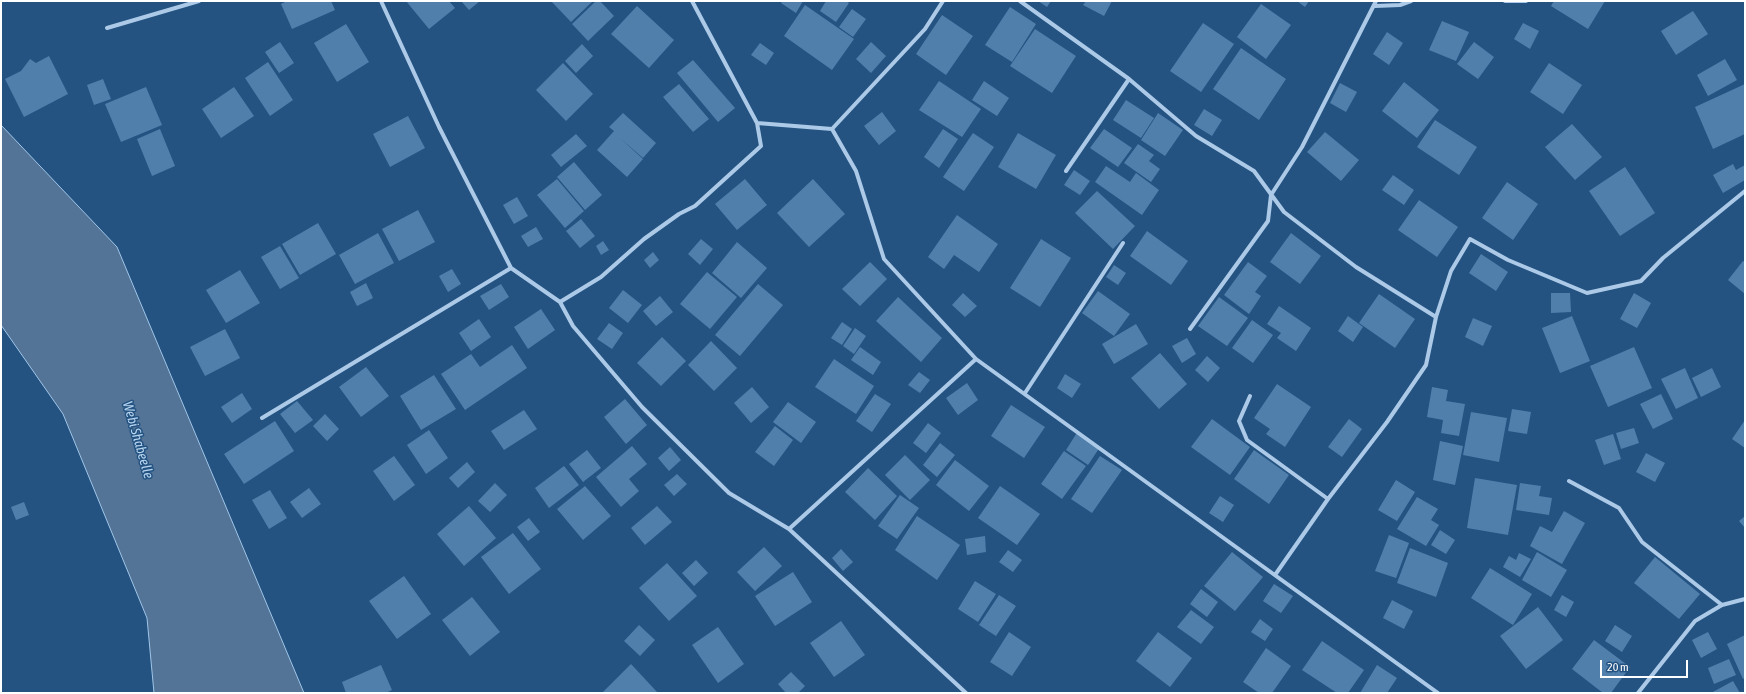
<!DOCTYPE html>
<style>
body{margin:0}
#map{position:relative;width:1746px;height:694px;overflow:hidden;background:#245382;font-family:"Asap Condensed",sans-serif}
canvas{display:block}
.frame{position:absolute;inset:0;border:2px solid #fff;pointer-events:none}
.scale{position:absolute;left:1600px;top:660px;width:88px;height:18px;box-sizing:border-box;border:2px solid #fff;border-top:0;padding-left:5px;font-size:12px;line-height:14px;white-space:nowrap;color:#fff;-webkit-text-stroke:3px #245382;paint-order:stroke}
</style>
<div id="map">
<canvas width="1746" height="694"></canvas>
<div class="frame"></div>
<div class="scale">20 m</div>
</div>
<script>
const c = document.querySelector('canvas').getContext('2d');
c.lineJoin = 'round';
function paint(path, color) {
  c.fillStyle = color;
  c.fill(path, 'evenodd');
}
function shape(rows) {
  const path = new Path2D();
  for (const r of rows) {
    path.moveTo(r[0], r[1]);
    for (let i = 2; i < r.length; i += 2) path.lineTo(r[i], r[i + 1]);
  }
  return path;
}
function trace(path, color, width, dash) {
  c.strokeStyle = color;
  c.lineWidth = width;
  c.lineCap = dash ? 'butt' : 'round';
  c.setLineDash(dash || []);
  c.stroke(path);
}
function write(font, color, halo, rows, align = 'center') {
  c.font = font + ' "Asap Condensed",sans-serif';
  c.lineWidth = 3;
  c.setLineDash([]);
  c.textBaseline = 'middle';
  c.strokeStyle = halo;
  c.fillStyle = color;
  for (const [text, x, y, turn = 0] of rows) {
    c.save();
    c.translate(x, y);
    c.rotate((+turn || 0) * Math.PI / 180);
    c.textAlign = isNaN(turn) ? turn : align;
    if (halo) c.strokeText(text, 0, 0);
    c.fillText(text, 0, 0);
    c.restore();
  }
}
const water = shape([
 [1,125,117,247,304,693,154,693,147,618,63,414,1,325,1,125]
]);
const building = shape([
 [287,1,331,1,335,10,292,29,281,4],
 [406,1,449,1,455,8,429,29],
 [461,1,480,1,469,10],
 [551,1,593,1,571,22],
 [596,1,600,1,614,16,588,41,572,24],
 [782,1,803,1,796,13,781,3],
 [826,1,846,1,849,3,836,22,820,11],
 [1038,1,1051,1,1047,7],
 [1086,1,1112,1,1104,16,1083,5],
 [1297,1,1309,1,1305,7],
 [1554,1,1605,1,1588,29,1551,6],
 [1261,4,1291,25,1266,59,1237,37],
 [805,5,854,39,832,70,784,36],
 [637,6,674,40,649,68,611,34],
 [1010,7,1036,24,1012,62,985,45],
 [852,9,866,19,853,37,839,27],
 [1693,11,1708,34,1676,55,1661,31],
 [942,15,973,36,946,75,916,54],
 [1442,21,1469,32,1456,61,1429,50],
 [1203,23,1234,44,1201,92,1170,71],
 [1523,23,1539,31,1530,49,1514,39],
 [346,24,369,62,337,82,314,43],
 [1035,29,1076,56,1052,93,1010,66],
 [1387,32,1403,43,1389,65,1373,54],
 [280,42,294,63,279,73,265,52],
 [871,42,886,56,871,73,856,59],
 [1474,42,1494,57,1478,79,1457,64],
 [760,43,774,53,766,65,751,55],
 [582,44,593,56,576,73,565,61],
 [1241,48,1286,79,1259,120,1213,89],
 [49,56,68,94,24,117,5,79,21,71,30,59,36,63],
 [1725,59,1737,80,1708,96,1697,75],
 [693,60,735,108,718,122,677,73],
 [268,62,293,100,270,116,245,78],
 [563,63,593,94,566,121,536,90],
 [1549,63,1582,85,1563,114,1530,92],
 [103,79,111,99,94,105,87,85],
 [939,81,981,109,962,137,919,110],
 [984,81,1009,98,997,116,972,100],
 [1404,82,1439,110,1417,138,1382,111],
 [1340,83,1357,92,1346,112,1330,103],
 [679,84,709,119,693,132,663,97],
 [1745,84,1745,134,1713,149,1695,107],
 [146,87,162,125,121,142,105,104],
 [234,87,254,116,221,138,202,109],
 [1126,100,1154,118,1141,138,1113,120],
 [1204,109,1222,120,1212,136,1194,125],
 [882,112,896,131,879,145,864,126],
 [623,113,656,143,643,158,620,138,643,159,627,177,597,150,614,131,609,127],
 [1158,113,1183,130,1165,156,1141,140],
 [408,116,425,148,390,167,373,134],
 [1435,120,1477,147,1459,175,1417,147],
 [1572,124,1602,157,1575,180,1545,147],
 [160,129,175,166,152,176,137,139],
 [943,129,958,139,939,168,924,157],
 [1104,129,1132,148,1118,167,1090,148],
 [1325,132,1359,160,1341,181,1307,152],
 [973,133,994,147,964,191,943,177],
 [1018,133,1056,155,1036,189,998,167],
 [576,134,587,146,561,167,551,155],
 [1138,144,1154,155,1149,161,1160,169,1151,182,1124,163],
 [574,162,602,195,585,210,557,177],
 [1733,164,1736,170,1745,165,1745,180,1723,193,1713,175],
 [1106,166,1130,182,1136,173,1159,190,1142,215,1095,182],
 [1625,167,1655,213,1620,236,1589,191],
 [1074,170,1090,181,1080,195,1064,185],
 [1393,175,1414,190,1404,205,1382,190],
 [557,179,584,211,565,228,537,195],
 [745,179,767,205,737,230,715,204],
 [813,179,845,214,809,247,777,213],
 [1507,182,1538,204,1513,240,1482,218],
 [1097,191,1135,226,1113,249,1075,213],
 [517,197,528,216,514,224,503,205],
 [1419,200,1458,227,1437,257,1398,230],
 [418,210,435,242,399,261,382,229],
 [957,215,998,244,979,272,954,255,944,269,928,257],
 [581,219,595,236,580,248,566,231],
 [318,223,336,254,300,275,282,244],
 [536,227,543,239,528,247,521,236],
 [1147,231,1188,261,1171,285,1130,256],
 [378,233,394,263,355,284,339,255],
 [1291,233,1321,256,1300,284,1270,262],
 [701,239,713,249,700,265,688,254],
 [1041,239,1071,258,1040,307,1010,288],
 [603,241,609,250,601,255,596,246],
 [737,242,767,268,741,298,712,273],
 [280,246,299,278,280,289,261,257],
 [653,252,659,260,650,268,644,260],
 [1481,254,1508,272,1496,291,1469,273],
 [1743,261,1745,262,1745,294,1728,280],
 [870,262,887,279,860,306,842,289],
 [1248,262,1267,276,1255,292,1261,296,1249,314,1224,295],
 [1114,265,1126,273,1118,285,1106,277],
 [452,269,461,284,448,292,439,276],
 [240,270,260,303,226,323,206,290],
 [707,272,737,297,710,329,680,304],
 [366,283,373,298,357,306,350,292],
 [501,284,509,297,489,310,480,296],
 [758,284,783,305,740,356,715,335],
 [623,290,642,305,628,323,609,308],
 [1098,291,1130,314,1114,336,1082,313],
 [963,293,977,306,965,317,952,305],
 [1551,293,1570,293,1571,312,1551,313],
 [1634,293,1651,303,1637,328,1620,319],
 [1379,294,1415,319,1395,348,1359,323],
 [660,296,673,312,656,326,643,311],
 [898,297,942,338,921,362,876,321],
 [1219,297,1248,318,1227,346,1198,326],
 [1279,306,1311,328,1296,351,1277,338,1281,333,1267,324],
 [541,309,555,330,528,349,514,327],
 [1348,316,1363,327,1353,342,1338,331],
 [1572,316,1590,361,1560,373,1542,328],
 [1473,318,1492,326,1483,346,1465,337],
 [479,319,491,337,471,351,459,333],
 [1252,320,1273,335,1253,363,1232,348],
 [842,322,852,329,842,345,831,338],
 [609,323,623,333,612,349,597,339],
 [1136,324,1148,344,1114,364,1102,344],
 [855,328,866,336,854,354,843,346],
 [225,329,240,358,205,376,190,347],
 [662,337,686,361,661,386,637,363],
 [1187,338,1196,354,1182,363,1172,346],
 [711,341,737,368,714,391,688,365],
 [512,345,527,368,465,410,441,374,471,354,480,367],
 [860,347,881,362,873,375,851,360],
 [1634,347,1652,388,1608,407,1590,366],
 [1160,353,1187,384,1159,409,1131,378],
 [1207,356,1220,368,1208,382,1195,370],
 [834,359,874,386,856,414,815,387],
 [366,367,389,396,361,417,339,387],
 [1685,368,1698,398,1676,409,1661,379],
 [1712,368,1721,387,1701,397,1692,378],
 [919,372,930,380,920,393,908,385],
 [1065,374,1081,384,1072,398,1057,388],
 [434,375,456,409,421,430,400,396],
 [967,383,978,400,958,415,946,398],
 [1277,384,1311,407,1285,447,1266,434,1270,429,1254,418],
 [752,387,769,407,751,423,734,403],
 [1432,387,1448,390,1446,401,1465,404,1459,436,1441,433,1443,420,1427,417],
 [242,393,252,409,232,423,221,407],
 [875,394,891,404,872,432,856,421],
 [1661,394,1673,419,1653,429,1640,404],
 [625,399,647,425,626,444,604,417],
 [297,401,313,420,295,433,280,414],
 [788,402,816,422,801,443,773,422],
 [1011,405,1045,427,1024,458,991,436],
 [1512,409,1531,412,1527,434,1508,431],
 [524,410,537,429,504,450,491,431],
 [1471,412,1507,418,1499,462,1463,455],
 [325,414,339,429,327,441,313,426],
 [1212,419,1250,447,1230,475,1191,447],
 [1349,419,1362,429,1342,457,1328,447],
 [1745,420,1745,448,1732,439],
 [275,421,294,451,244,484,224,454],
 [928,423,941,433,926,453,913,443],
 [775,426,793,440,774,466,755,452],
 [1634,428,1639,443,1621,449,1616,433],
 [429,430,448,458,426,474,407,445],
 [1078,431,1100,447,1088,465,1066,450],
 [1613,434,1621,459,1604,465,1595,440],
 [1440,441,1463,446,1455,485,1433,480],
 [940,443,955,455,937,477,923,465],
 [632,446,647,464,629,479,639,491,621,507,596,477],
 [670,447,681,460,669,471,658,458],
 [587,450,601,468,583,482,569,464],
 [1254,450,1289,475,1269,504,1234,479],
 [1064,451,1086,466,1062,499,1041,484],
 [1646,453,1665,463,1655,482,1636,472],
 [905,455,930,480,910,500,885,475],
 [394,456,415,485,394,501,373,471],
 [1100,456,1122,470,1092,513,1071,499],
 [955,460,989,486,969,511,936,485],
 [467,462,475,472,458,488,449,478],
 [564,466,579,485,549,508,535,488],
 [868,468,897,496,875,520,845,492],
 [677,474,687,484,674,496,664,485],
 [1475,478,1517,485,1508,535,1467,528],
 [1396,480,1415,492,1397,521,1378,510],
 [495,483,507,495,490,512,478,501],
 [1520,483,1541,486,1539,496,1552,498,1549,515,1516,510],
 [585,486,611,516,583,540,557,509],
 [1000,486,1040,514,1017,545,978,518],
 [309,488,321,504,302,518,290,502],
 [270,490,287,518,269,529,252,500],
 [900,495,919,508,897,539,878,526],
 [1220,496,1234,505,1223,522,1209,513],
 [1417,497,1438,509,1431,520,1439,525,1426,546,1397,529],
 [24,502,29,515,16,520,11,507],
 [469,506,496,538,464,566,437,534],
 [657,506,672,522,645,545,631,528],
 [1564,511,1585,523,1562,564,1530,546,1540,526,1552,532],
 [917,516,960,545,937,580,895,550],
 [1745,516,1745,528,1739,521],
 [529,518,540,532,528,541,517,527],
 [1440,530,1455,540,1446,554,1431,545],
 [513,533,541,569,509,594,481,557],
 [1389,535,1409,543,1396,578,1375,571],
 [985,536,986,552,967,555,965,539],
 [764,547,782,566,755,591,737,572],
 [1410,548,1448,563,1436,597,1397,583],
 [841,549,853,562,843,571,832,558],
 [1008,550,1022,560,1013,572,999,562],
 [1232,552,1263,577,1235,611,1204,586],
 [1537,552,1567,570,1551,597,1522,580],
 [1519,553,1531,559,1520,577,1503,567,1509,556,1516,560],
 [1655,557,1700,594,1679,619,1634,583],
 [696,560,708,573,694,586,682,573],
 [667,563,697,596,669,621,639,588],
 [1490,568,1532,594,1513,625,1471,598],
 [793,572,812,602,775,626,755,596],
 [404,576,431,614,397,639,369,601],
 [975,581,996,594,978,622,958,609],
 [1274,584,1293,596,1281,613,1263,601],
 [1201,589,1218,602,1207,617,1190,604],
 [999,595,1016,606,996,636,979,625],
 [1562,595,1574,602,1566,617,1554,610],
 [472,597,500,632,470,656,442,620],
 [1392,600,1413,611,1404,629,1383,618],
 [1538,607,1563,640,1526,669,1500,636],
 [1191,610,1214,627,1201,644,1177,627],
 [1260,619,1273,629,1265,641,1251,632],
 [841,621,865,655,834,677,810,643],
 [639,625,655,640,640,656,624,641],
 [1615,625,1632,636,1622,652,1605,641],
 [718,627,744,664,718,683,692,645],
 [1009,632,1031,647,1012,676,990,662],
 [1158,632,1192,658,1170,687,1136,661],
 [1708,632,1717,649,1701,658,1692,640],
 [1745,635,1745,678,1743,679,1727,644],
 [1594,640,1630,667,1611,693,1603,693,1572,669],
 [1322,641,1364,670,1348,693,1337,693,1302,670],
 [1266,648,1291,666,1272,693,1259,693,1243,682],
 [1729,659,1736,675,1714,684,1708,668],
 [631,664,658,693,602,693],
 [381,665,392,690,386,693,346,693,342,682],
 [1377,665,1397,678,1387,693,1360,693],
 [791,672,805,686,798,693,786,693,778,684],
 [1733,681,1740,693,1711,693]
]);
const minor = shape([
 [381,1,439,127,511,268,560,302,573,326,642,407,729,493,789,529,966,693],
 [1020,1,1129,79,1196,136,1254,171,1284,212,1356,267,1436,317],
 [1505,1,1526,1],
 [1375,6,1400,5,1411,1],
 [107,28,199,1],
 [757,123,832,129],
 [832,129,856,171,884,259,976,359,1438,693],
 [832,129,925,29,943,1],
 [1066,171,1129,79],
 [560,302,601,277,644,239,679,214,695,206,761,146,757,123,692,1],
 [1190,329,1268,221,1271,195,1302,147,1376,1],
 [1025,393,1123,243],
 [1250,396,1239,421,1247,440,1328,499],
 [262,418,511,268],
 [1569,481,1619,508,1642,542,1722,605],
 [789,529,976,359],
 [1275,575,1328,499,1387,422,1426,365,1436,317,1451,271,1470,239,1508,260,1587,293,1641,281,1663,258,1745,191],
 [1638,693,1695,621,1722,605,1745,599]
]);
const waterNames = [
 ["Webi Shabeelle",138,440,74]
];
paint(water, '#537496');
trace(water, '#a0c6e8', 1);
paint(building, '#507fac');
trace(minor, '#accae7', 4);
write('italic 14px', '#b7d4ef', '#245382', waterNames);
</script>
